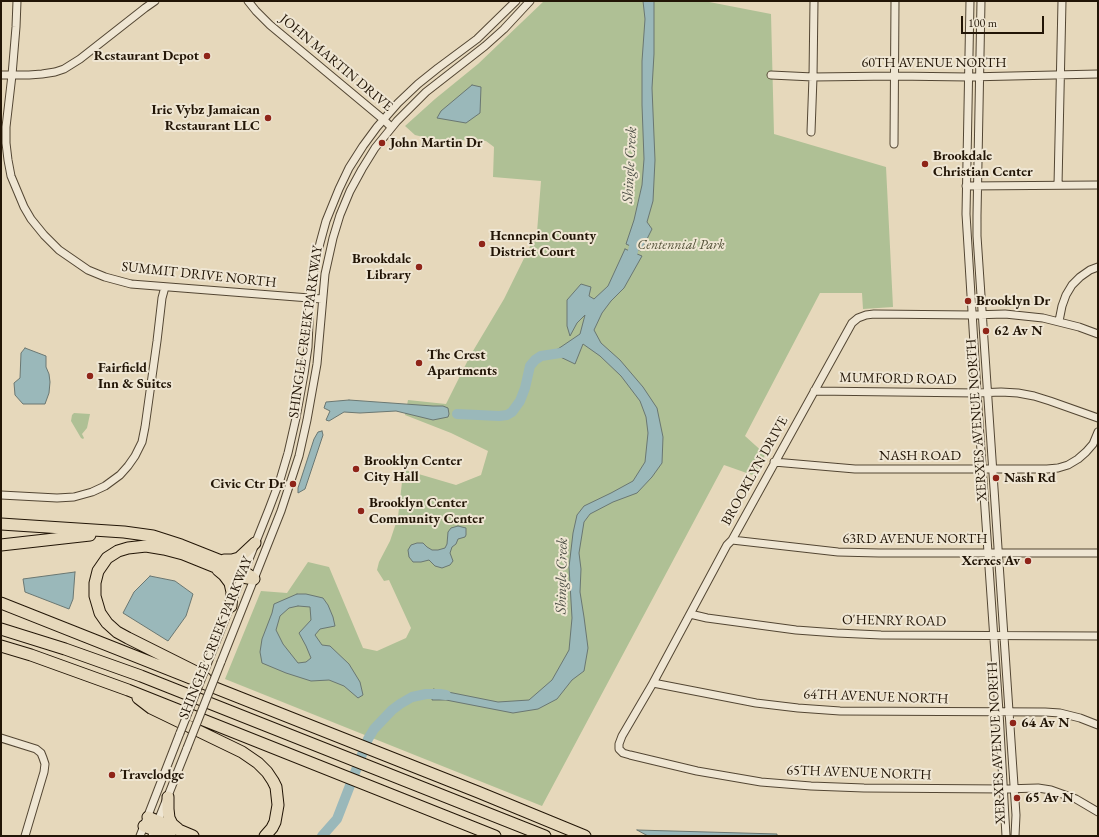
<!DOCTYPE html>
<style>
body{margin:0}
#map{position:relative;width:1099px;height:837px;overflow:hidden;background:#e6d8bb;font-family:"EB Garamond",serif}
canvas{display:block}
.frame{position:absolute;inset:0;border:2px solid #221506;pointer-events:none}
.scale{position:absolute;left:961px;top:16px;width:83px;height:18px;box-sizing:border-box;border:2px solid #221506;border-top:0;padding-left:5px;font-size:12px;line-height:14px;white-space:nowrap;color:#221506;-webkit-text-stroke:3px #efe6d3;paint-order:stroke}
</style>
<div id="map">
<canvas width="1099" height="837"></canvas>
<div class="frame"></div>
<div class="scale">100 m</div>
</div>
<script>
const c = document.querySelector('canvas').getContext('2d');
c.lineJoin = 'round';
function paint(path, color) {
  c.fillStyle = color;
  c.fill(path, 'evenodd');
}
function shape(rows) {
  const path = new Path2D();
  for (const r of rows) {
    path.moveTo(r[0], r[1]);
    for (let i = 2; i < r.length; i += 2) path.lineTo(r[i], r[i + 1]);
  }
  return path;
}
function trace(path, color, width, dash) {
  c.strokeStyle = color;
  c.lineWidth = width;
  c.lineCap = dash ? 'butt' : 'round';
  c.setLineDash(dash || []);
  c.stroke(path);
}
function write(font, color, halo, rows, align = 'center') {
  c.font = font + ' "EB Garamond",serif';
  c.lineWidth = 4;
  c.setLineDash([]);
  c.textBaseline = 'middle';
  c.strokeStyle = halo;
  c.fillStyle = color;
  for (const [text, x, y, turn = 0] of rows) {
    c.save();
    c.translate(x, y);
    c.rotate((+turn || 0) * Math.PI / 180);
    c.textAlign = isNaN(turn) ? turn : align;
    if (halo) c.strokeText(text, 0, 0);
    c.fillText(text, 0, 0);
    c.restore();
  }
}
const green = shape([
 [544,1,704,1,771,14,774,134,886,167,893,307,863,309,862,293,820,293,745,436,765,454,758,477,724,465,542,806,225,679,261,591,287,593,308,562,329,567,363,648,377,651,406,638,411,628,389,580,384,581,377,570,379,562,390,541,398,517,402,482,405,470,456,485,481,475,488,451,451,433,405,415,408,400,446,404,470,356,504,299,537,232,541,181,493,177,494,147,486,141,431,139,415,135,405,126,435,99,478,64],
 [74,413,90,414,87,428,82,434,84,438,83,439,81,438,71,421,72,415]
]);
const water = shape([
 [643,1,654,1,654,54,652,88,655,160,653,201,647,222,652,229,641,251,626,244,634,220,642,185,644,159,642,105,642,61,645,19,643,1],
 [472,85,481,87,480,113,466,123,437,118,441,111,472,85],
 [625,249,642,256,624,288,611,301,602,313,594,330,601,343,620,360,643,387,657,408,663,437,662,463,652,477,637,493,613,502,590,514,584,522,579,553,581,569,580,592,584,617,588,648,584,671,572,680,557,699,538,709,513,713,446,700,432,700,433,689,498,702,529,700,552,680,569,650,572,618,569,567,573,533,577,515,584,506,611,493,633,481,645,462,648,433,646,417,640,401,621,376,600,356,583,344,575,364,552,353,580,334,585,315,577,323,570,336,567,326,567,300,581,284,591,287,589,296,594,299,608,286,625,249],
 [25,348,46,356,46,367,49,374,50,382,49,393,45,404,23,404,15,395,14,383,20,378,21,353,25,348],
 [349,400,433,406,443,406,448,408,449,414,448,417,433,420,396,411,360,413,344,412,329,421,326,420,330,411,324,408,326,402,349,400],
 [322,431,323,435,305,489,298,493,298,488,314,439,318,432,322,431],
 [458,526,466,528,466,535,465,537,458,539,456,544,452,547,450,553,453,561,450,565,442,568,435,566,429,560,421,562,413,562,409,557,408,550,411,545,417,543,423,543,427,547,432,550,438,550,445,548,447,544,448,532,451,528,458,526],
 [75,572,73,599,69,609,25,592,23,579,75,572],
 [150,576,175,581,193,594,186,616,168,641,123,613,134,592,150,576],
 [297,594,306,594,323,598,328,605,333,617,335,626,320,629,315,635,322,645,330,646,349,664,360,682,363,695,358,698,344,686,329,680,311,681,286,673,262,663,260,652,262,639,272,613,274,604,297,594],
 [298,606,310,607,311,620,299,633,306,646,311,658,306,662,298,663,283,644,276,630,280,616,289,608,298,606],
 [637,830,777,834,777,836,648,836,637,830]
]);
const river = shape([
 [627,265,632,255,637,234],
 [457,414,499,416,507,415,512,412,520,401,525,388,530,366,535,360,541,356,567,352],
 [322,836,337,819,368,739,374,729,392,710,400,704,412,697,426,694,440,694,446,695]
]);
const minor = shape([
 [17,1,16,27,12,75,6,127,6,143,8,160,11,176,24,207,31,219,44,235,59,250,88,270,105,277,131,284,322,299],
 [248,1,256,11,270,25,384,120,391,127],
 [970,1,966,214,977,393,999,712,1006,836],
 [981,1,977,215,977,236,1016,815,1015,836],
 [1,75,29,75,42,74,55,72,64,69,80,59,145,8,155,1],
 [771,75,813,77,894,76,968,77,1098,74],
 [811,132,813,77,814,1],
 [894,144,895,1],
 [1058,185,1062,1],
 [966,186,1098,185],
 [1059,321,1062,306,1066,295,1072,285,1080,277,1090,270,1098,267],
 [1098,334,1079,327,1043,318,1005,314,972,315,874,314,866,315,858,318,852,323,732,540,727,545,653,683,622,736,619,744,619,749,623,753,630,755,697,771,761,782,811,786,864,788,1004,789,1038,788,1051,790,1076,799,1098,812],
 [814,391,977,393,1001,392,1018,393,1034,396,1050,401,1098,418],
 [774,462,855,469,1047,469,1058,468,1068,465,1078,459,1086,452,1093,444,1098,432],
 [1,495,57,498,74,497,92,492,105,486,120,475,128,466,135,456,142,442,145,427,157,341,162,298,165,287],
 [732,540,838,552,879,553,1098,553],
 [690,614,707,618,796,630,837,633,881,635,1098,636],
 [210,657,269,509,280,480,288,453,296,418,304,374,308,347,310,298,314,269,320,243,326,221,339,189,349,168,363,146,377,127,398,103,418,84,438,68,477,39,516,1],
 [221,662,254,579,281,511,299,456,307,420,317,364,325,274,333,238,340,215,350,191,362,169,375,148,397,121,426,92,485,46,504,29,530,1],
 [653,683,756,703,798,708,840,711,1045,712,1060,713,1080,718,1098,725],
 [1,738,36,749,41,753,43,758,45,764,44,772,25,836],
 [140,836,180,733],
 [152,836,187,748]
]);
const highway = shape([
 [1,524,124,532,153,536,181,545,239,568,253,578],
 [1,545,90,535],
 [224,560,232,560,239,558,255,543],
 [218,570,224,575,230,583,232,592,231,606],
 [1,603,478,792,585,836],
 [1,629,65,649,141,676,545,836],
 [1,646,31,655,128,690,495,836],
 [206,679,200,674,128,638,117,632,107,623,100,613,95,596,95,583,98,571,107,558,118,551,128,548,146,546,164,549,183,554,235,575,242,577,254,579],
 [138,698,151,708,242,752,258,763,267,772,273,781,276,787,278,805,275,822,272,828,265,836],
 [168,797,168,809,169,818,172,824,178,829],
 [148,817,193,836],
 [144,826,170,836]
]);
const minorBridge = shape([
 [180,733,210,657],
 [187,748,221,662]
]);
const markers = [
 [207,56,4,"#8f2418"],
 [268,118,4,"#8f2418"],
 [382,143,4,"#8f2418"],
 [925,164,4,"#8f2418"],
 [482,244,4,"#8f2418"],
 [419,267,4,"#8f2418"],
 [968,301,4,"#8f2418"],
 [986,331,4,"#8f2418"],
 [419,363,4,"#8f2418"],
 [90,376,4,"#8f2418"],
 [356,469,4,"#8f2418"],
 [996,478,4,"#8f2418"],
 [293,484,4,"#8f2418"],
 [361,511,4,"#8f2418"],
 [1028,561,4,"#8f2418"],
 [1013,723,4,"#8f2418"],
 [112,775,4,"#8f2418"],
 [1017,798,4,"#8f2418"]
];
const poiNames = [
 ["Restaurant Depot",199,56,"right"],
 ["Irie Vybz Jamaican",260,110,"right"],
 ["Restaurant LLC",260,126,"right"],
 ["John Martin Dr",390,143],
 ["Brookdale",933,156],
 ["Christian Center",933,172],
 ["Hennepin County",490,236],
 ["District Court",490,252],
 ["Brookdale",411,259,"right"],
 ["Library",411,275,"right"],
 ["Brooklyn Dr",976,301],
 ["62 Av N",994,331],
 ["The Crest",427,355],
 ["Apartments",427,371],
 ["Fairfield",98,368],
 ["Inn & Suites",98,384],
 ["Brooklyn Center",364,461],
 ["City Hall",364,477],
 ["Nash Rd",1004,478],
 ["Civic Ctr Dr",285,484,"right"],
 ["Brooklyn Center",369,503],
 ["Community Center",369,519],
 ["Xerxes Av",1020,561,"right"],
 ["64 Av N",1021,723],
 ["Travelodge",120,775],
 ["65 Av N",1025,798]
];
const streetNames = [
 ["JOHN MARTIN DRIVE",336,63,40],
 ["60TH AVENUE NORTH",934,63],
 ["SUMMIT DRIVE NORTH",199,275,6],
 ["SHINGLE CREEK PARKWAY",306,332,-82],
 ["MUMFORD ROAD",898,379,1],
 ["XERXES AVENUE NORTH",977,420,-94],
 ["NASH ROAD",920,456],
 ["BROOKLYN DRIVE",755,471,-61],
 ["63RD AVENUE NORTH",915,539],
 ["O'HENRY ROAD",894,621,1],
 ["SHINGLE CREEK PARKWAY",216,638,-68],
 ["64TH AVENUE NORTH",876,697,2],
 ["XERXES AVENUE NORTH",997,743,-93],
 ["65TH AVENUE NORTH",859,773,2]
];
const parkNames = [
 ["Centennial Park",681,245]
];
const waterNames = [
 ["Shingle Creek",630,165,-87],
 ["Shingle Creek",562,576,-89]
];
paint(green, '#afc095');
paint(water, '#9ab8ba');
trace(water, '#6a7772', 1);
trace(river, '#9ab8ba', 10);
trace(minor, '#534633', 9);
trace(highway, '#221506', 13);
trace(minor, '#efe6d3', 7);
trace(highway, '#e6d8bb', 11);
trace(minorBridge, '#534633', 9, []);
trace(minorBridge, '#efe6d3', 7);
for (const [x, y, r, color] of markers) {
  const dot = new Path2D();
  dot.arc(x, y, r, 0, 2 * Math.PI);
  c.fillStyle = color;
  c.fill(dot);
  trace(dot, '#efe6d3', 1.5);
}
write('bold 14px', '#221506', '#efe6d3', poiNames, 'left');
write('14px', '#221506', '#efe6d3', streetNames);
write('italic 14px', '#535138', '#efe6d3', parkNames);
write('italic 15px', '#4c4e45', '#efe6d3', waterNames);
</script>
